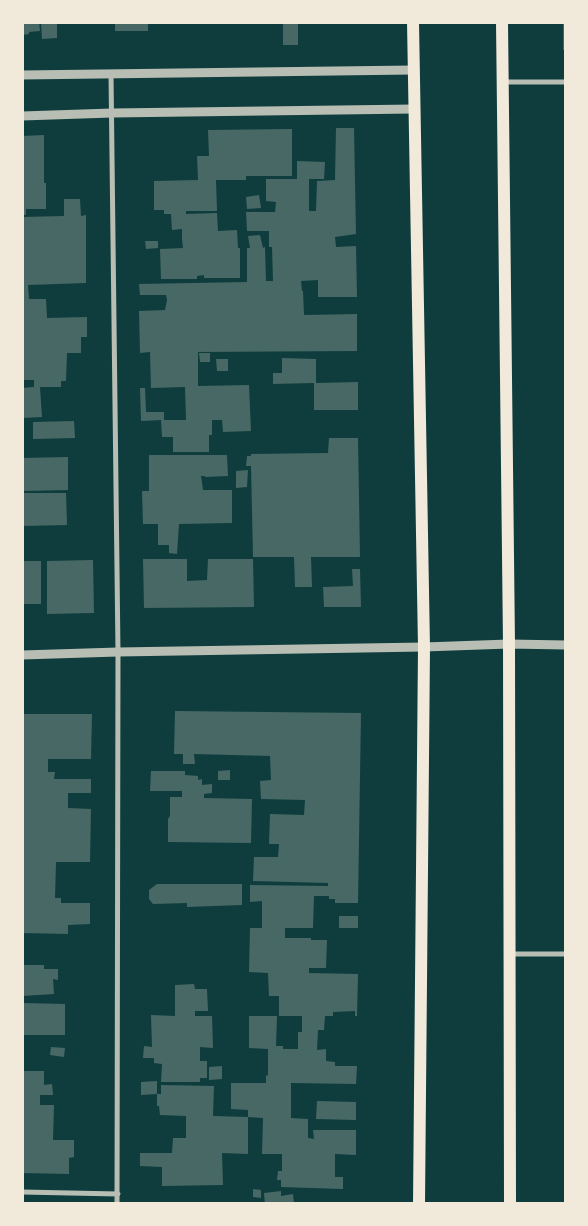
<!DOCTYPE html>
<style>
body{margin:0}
#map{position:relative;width:588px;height:1226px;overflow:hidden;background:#0f3d3e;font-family:"Roboto Serif",serif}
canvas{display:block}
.frame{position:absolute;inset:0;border:24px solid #f1e9da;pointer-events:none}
</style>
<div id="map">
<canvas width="588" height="1226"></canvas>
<div class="frame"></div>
</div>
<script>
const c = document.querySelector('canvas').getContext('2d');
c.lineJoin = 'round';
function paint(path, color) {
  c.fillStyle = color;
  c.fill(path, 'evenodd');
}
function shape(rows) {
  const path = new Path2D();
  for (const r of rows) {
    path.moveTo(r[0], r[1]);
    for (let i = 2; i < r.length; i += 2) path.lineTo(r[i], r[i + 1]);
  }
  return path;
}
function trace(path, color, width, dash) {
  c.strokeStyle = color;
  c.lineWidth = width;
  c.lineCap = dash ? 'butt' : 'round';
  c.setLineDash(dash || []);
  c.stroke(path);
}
const building = shape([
 [22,22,39,22,40,31,29,32,29,34,22,35],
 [41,22,57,22,57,38,42,39],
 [115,22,148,22,148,31,115,31],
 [283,22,298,22,298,45,283,45],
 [563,22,566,22,566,50,563,50],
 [336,128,354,128,356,234,335,237,336,247,356,246,357,297,318,297,318,280,301,281,302,291,303,291,304,315,357,314,357,351,198,352,198,386,249,385,251,431,223,432,222,420,212,420,212,435,209,435,209,452,173,452,173,437,162,437,161,420,141,421,140,388,145,388,146,412,164,412,164,420,186,420,185,387,151,388,150,352,140,353,139,311,165,310,167,300,166,295,140,295,139,284,247,282,247,248,250,248,248,236,260,235,263,248,265,247,266,281,273,281,272,247,269,247,269,231,247,231,246,212,275,212,276,202,266,201,266,179,297,179,297,161,325,162,324,179,309,179,309,211,316,211,317,181,335,180],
 [292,129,292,176,246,176,246,180,216,180,217,211,186,211,186,214,217,213,218,231,237,230,238,248,240,248,240,278,204,278,204,275,197,276,197,279,161,279,160,249,183,248,182,239,182,229,172,230,171,214,164,214,164,210,154,210,154,181,198,180,197,156,209,156,208,130],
 [44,135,44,183,46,183,46,209,26,209,26,215,22,215,22,136],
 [259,195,261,208,247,209,246,197],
 [64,199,80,199,81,216,86,215,86,283,28,285,29,299,46,299,47,318,87,317,87,337,81,337,81,353,67,353,66,381,61,381,61,387,40,387,42,417,22,418,22,388,34,387,34,380,22,380,22,217,64,216],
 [145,241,158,241,158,248,146,249],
 [199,353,210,353,210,362,200,362],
 [282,358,316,359,316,383,358,382,358,410,314,410,314,383,273,384,273,373,282,373],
 [216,359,228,359,228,371,217,371],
 [74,421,75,438,33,439,33,422],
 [329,438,358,438,360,557,311,557,312,587,295,587,294,557,253,557,251,466,246,466,247,456,251,456,251,454,328,453],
 [149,455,227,455,228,476,205,477,205,476,201,476,203,490,232,490,232,523,179,524,177,554,169,553,169,545,158,545,158,524,143,524,142,491,149,491],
 [68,457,68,490,22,491,22,458],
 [248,470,247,487,236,488,236,471],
 [22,493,66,493,67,525,22,526],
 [143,559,187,559,187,581,207,580,208,559,253,559,254,607,144,608],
 [93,560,94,613,47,614,47,561],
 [22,561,41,561,41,604,22,604],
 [352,569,360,569,361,607,324,607,323,587,353,586],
 [175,711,361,713,358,903,335,903,335,899,329,899,329,896,314,896,313,928,285,928,285,938,311,938,311,940,327,940,326,968,309,968,309,973,358,974,357,1016,355,1016,355,1011,333,1012,333,1016,325,1016,324,1030,318,1030,317,1050,326,1049,326,1061,335,1062,335,1066,357,1066,356,1084,291,1083,291,1118,308,1119,308,1138,314,1139,313,1130,356,1130,356,1155,335,1154,335,1177,343,1177,343,1189,281,1187,281,1180,277,1180,278,1171,282,1171,282,1154,262,1154,263,1118,248,1117,248,1110,231,1109,231,1083,266,1083,266,1075,268,1076,268,1049,249,1048,249,1016,277,1016,276,1046,283,1046,283,1049,298,1049,298,1032,302,1032,302,1016,279,1016,279,996,269,996,268,973,249,972,250,928,262,928,262,901,250,902,250,885,328,886,328,883,253,881,254,857,278,857,279,844,269,844,270,814,304,815,305,800,261,799,260,781,271,780,270,756,194,754,195,764,183,764,183,754,174,754],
 [22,714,92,714,91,759,48,759,48,772,55,772,54,779,91,779,91,793,68,793,68,808,91,809,90,862,56,862,55,898,61,898,61,903,90,903,90,924,68,925,68,934,22,933],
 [230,770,230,780,218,780,218,771],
 [151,771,185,771,185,775,198,776,198,780,202,779,202,785,212,784,212,793,204,794,204,798,252,799,251,843,168,842,168,819,170,816,170,797,182,797,182,791,150,791],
 [157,884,242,884,242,905,187,907,187,903,153,904,149,899,149,890],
 [339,916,358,916,358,928,339,928],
 [22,965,44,965,44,969,58,969,58,980,53,979,54,994,22,996],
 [194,984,195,989,207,989,208,1011,195,1011,195,1016,212,1016,213,1048,200,1047,200,1061,207,1061,207,1078,200,1078,200,1082,161,1082,162,1064,154,1063,154,1058,143,1058,144,1046,152,1047,151,1015,175,1016,175,985],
 [22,1003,65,1004,65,1035,22,1035],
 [51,1047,65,1048,64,1057,50,1055],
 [222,1066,222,1079,209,1080,209,1067],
 [22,1071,44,1071,44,1085,52,1084,53,1095,40,1095,40,1105,54,1105,53,1140,74,1140,74,1157,69,1158,69,1174,22,1173],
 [157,1081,157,1094,161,1094,161,1085,214,1086,213,1116,248,1117,248,1154,222,1153,223,1185,162,1186,162,1167,140,1166,140,1153,172,1153,173,1138,186,1138,186,1116,160,1115,159,1106,157,1106,157,1094,141,1095,141,1082],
 [317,1101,356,1102,356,1120,316,1119],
 [253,1189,261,1190,261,1198,253,1197],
 [281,1191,281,1196,293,1194,294,1204,265,1204,264,1193]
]);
const minor = shape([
 [111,74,118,652,117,1204],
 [504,82,566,82],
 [511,954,566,954],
 [22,1192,118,1194]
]);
const tertiary = shape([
 [22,75,413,70],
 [22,116,112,113,414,109],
 [22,655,118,652,424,647,509,644,566,645]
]);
const primary = shape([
 [413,22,424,647,419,1204],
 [502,22,509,644,510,1204]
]);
paint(building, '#486865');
trace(minor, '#b8beb3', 5);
trace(tertiary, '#b8beb3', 9);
trace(primary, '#f1e9da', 12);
</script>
